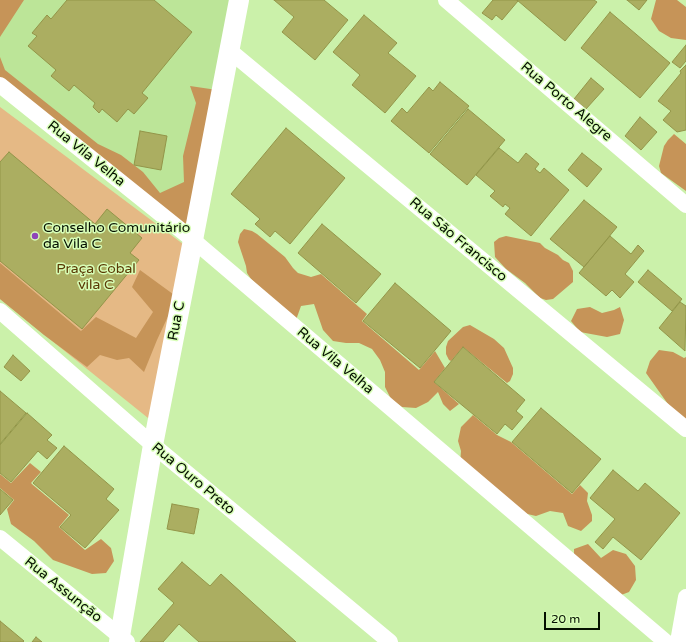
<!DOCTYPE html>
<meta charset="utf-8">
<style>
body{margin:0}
#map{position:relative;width:686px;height:642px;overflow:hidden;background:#cbf1aa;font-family:"Varela Round",sans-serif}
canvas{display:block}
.scale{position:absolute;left:544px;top:612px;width:56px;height:18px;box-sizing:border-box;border:2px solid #051000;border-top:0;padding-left:5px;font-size:12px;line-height:14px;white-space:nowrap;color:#051000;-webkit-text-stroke:3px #d8feb7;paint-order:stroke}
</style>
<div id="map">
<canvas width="686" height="642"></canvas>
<div class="scale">20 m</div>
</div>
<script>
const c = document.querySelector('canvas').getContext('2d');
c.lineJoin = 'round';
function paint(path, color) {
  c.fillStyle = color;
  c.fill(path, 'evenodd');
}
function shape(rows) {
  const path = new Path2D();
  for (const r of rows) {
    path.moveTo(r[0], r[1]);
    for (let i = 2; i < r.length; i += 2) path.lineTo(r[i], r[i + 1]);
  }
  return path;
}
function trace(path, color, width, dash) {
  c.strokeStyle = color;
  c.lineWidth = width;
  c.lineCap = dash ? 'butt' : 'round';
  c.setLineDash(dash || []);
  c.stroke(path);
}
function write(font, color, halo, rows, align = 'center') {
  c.font = font + ' "Varela Round",sans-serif';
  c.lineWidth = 3;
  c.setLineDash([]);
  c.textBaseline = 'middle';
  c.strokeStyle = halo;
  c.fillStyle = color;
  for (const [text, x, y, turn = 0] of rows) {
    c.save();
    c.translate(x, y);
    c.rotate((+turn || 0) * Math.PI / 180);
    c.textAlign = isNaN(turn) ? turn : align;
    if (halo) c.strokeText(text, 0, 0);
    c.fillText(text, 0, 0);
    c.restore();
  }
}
const built = shape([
 [0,0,232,0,190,225,0,74]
]);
const green = shape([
 [0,107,187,247,153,422,0,299]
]);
const forest = shape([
 [0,0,24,0,0,37],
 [656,0,677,0,686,7,686,40,671,38,659,31,651,19],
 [0,57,5,70,98,144,121,155,143,172,160,193,184,182,183,156,196,103,190,86,217,90,190,229,0,78],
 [674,134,686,144,686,191,661,173,659,166,664,146,668,140],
 [244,229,252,231,257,234,285,257,293,268,298,273,311,277,321,274,367,314,362,321,419,370,435,351,445,368,434,382,459,404,450,411,443,404,438,392,428,402,416,408,402,407,391,399,385,387,385,372,380,360,372,349,359,343,346,343,333,341,323,330,314,304,301,306,296,320,251,279,247,273,246,266,238,242,240,234],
 [506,236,540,243,545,248,558,255,563,260,569,263,573,271,573,282,553,299,546,300,540,298,525,283,506,269,495,257,494,242,499,238],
 [0,263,81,331,96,317,136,338,153,312,132,287,140,270,177,297,157,340,144,372,129,358,117,360,100,355,87,367,44,335,0,299],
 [590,307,602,313,614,310,620,307,624,320,620,334,607,337,580,332,571,321,577,309],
 [470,325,494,339,504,348,513,368,513,374,510,381,507,383,463,347,451,361,449,360,446,354,446,347,448,341,463,327],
 [659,350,673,352,684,358,686,357,686,422,670,407,646,373,650,361],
 [473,415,497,435,511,442,572,494,580,485,588,493,587,501,592,515,592,521,581,531,568,526,563,513,550,511,536,516,523,513,460,464,461,451,458,441,461,427],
 [30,463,41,472,31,483,33,485,69,515,59,527,85,550,101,539,111,548,114,561,106,573,92,574,53,560,34,541,11,524,7,509,14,500,0,488,0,474,11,483],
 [588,544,601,558,613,550,626,554,635,566,636,580,629,592,616,597,574,563,574,549]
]);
const building = shape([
 [67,0,154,0,192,32,142,93,148,98,134,114,128,109,117,122,102,109,99,113,93,107,95,103,74,85,69,91,51,76,56,70,28,46,37,36,32,33,47,15,51,19,67,0],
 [274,0,324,0,348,20,315,60,282,32,294,17,274,0],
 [493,0,516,0,518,1,502,20,496,15,492,20,482,13,493,0],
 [517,0,594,0,597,2,565,41,517,0],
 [627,0,647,0,639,10,627,0],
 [610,12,670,63,640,98,581,48,610,12],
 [364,15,397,43,388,53,416,76,385,113,352,85,360,75,333,52,364,15],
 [686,45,686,61,680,68,672,62,686,45],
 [686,65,686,130,677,132,663,120,671,111,658,101,681,73,680,71,686,65],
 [591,78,604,89,586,109,574,99,591,78],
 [440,82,469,106,429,153,391,121,402,108,407,113,429,87,433,91,440,82],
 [468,109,505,140,467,185,430,154,468,109],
 [640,117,657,132,641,150,625,136,640,117],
 [286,128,345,178,290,244,275,231,270,237,255,224,260,219,231,194,286,128],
 [140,131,167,136,161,170,134,165,140,131],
 [499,148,518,163,526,153,539,164,535,169,540,173,544,168,569,190,531,236,505,214,510,208,505,204,503,207,490,196,495,191,476,175,499,148],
 [9,152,95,224,107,209,142,238,130,253,139,260,82,329,0,261,0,162,9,152],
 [582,153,602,169,587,187,568,170,582,153],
 [584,200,617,227,584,267,550,239,584,200],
 [322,224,381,274,356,303,298,253,322,224],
 [610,236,631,254,638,245,644,251,625,274,634,282,620,298,612,290,606,296,579,273,610,236],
 [648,270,682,299,672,311,638,282,648,270],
 [395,283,451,331,420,368,363,321,395,283],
 [680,302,686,306,685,351,659,328,680,302],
 [463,347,525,400,516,411,523,417,512,430,505,424,497,434,434,382,463,347],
 [13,355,30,371,21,381,4,367,13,355],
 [0,391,26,413,0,444,0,391],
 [541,408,601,459,572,493,512,442,541,408],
 [27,413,52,435,47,440,57,448,47,459,38,451,11,482,0,473,0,445,27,413],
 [64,446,114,489,106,499,119,510,85,548,60,527,71,515,33,483,64,446],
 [613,470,638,491,645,483,680,513,641,560,613,537,603,549,595,542,615,519,590,498,613,470],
 [0,489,13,500,0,515,0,489],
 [172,504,199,509,194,534,167,529,172,504],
 [182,562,210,586,221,574,296,642,199,642,179,624,163,642,140,642,174,603,158,589,182,562],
 [0,621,24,641,23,642,0,642,0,621],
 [36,637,42,642,32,642,36,637]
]);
const minor = shape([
 [446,0,686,205],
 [230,51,686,429],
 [0,85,193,240,666,642],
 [0,311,153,445,390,642],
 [0,538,127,642],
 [678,642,686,597]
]);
const tertiary = shape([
 [119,642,153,445,193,240,239,0]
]);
const markers = [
 [35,236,4,"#8f46b9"]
];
const streetNames = [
 ["Rua Porto Alegre",566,102,40],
 ["Rua Vila Velha",86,154,39],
 ["Rua São Francisco",458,240,40],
 ["Rua C",177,321,-79],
 ["Rua Vila Velha",335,361,40],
 ["Rua Ouro Preto",193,479,40],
 ["Rua Assunção",63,590,39]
];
const poiNames = [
 ["Conselho Comunitário",43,228],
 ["da Vila C",43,244]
];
const parkNames = [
 ["Praça Cobal",96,269],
 ["vila C",96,285]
];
paint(built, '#bce598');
paint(green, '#e5b985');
paint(forest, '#c69458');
paint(building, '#abae61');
trace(building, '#939549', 1);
trace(minor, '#fff', 16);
trace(tertiary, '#fff', 20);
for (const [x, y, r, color] of markers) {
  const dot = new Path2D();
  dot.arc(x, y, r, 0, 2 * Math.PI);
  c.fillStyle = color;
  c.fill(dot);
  trace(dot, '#d8feb7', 1.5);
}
write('14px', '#051000', '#d8feb7', streetNames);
write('14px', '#051000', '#d8feb7', poiNames, 'left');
write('14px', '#593804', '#d8feb7', parkNames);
</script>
